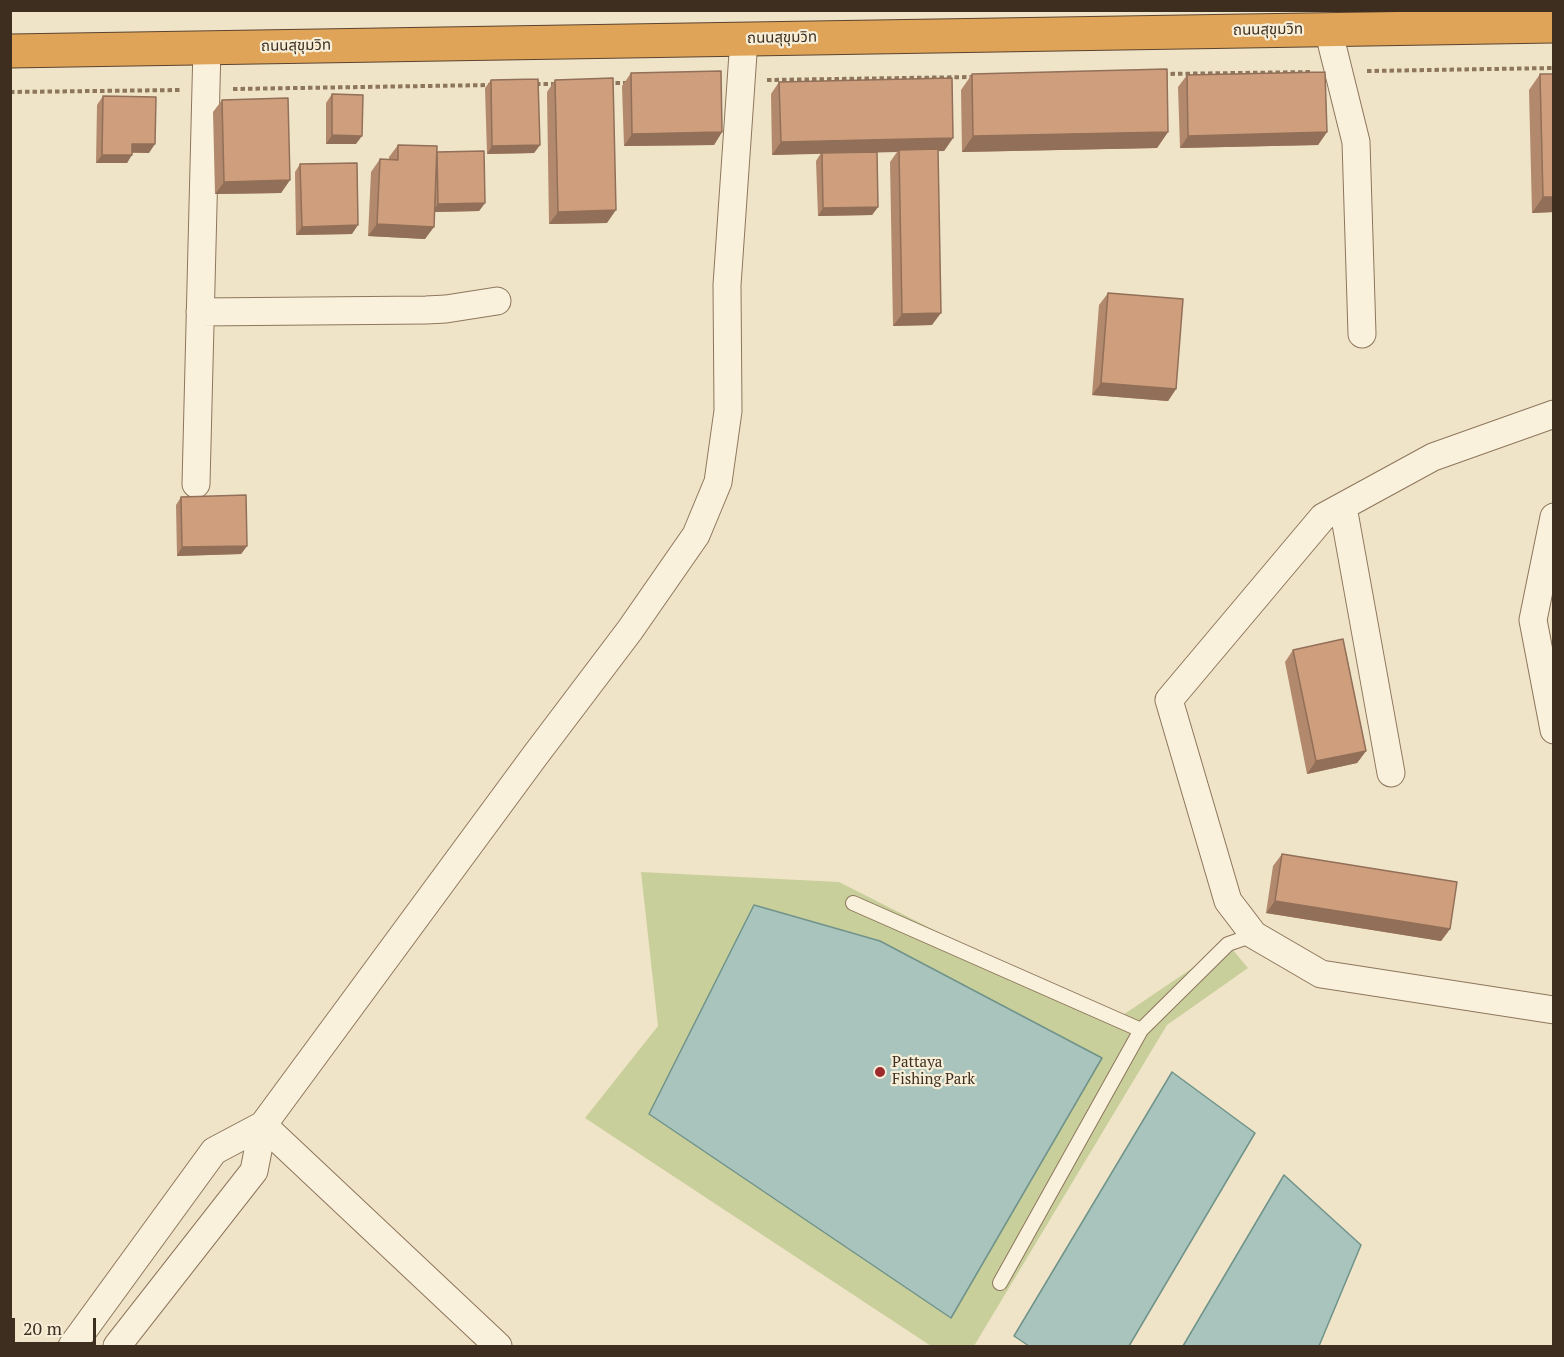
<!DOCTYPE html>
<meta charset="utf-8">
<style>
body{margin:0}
#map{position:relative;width:1564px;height:1357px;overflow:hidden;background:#f0e4c8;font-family:"PT Serif",serif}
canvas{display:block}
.frame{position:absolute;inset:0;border:12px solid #3d2e20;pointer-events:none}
.scale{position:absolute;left:12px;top:1318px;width:84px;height:27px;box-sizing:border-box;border:3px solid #3d2e20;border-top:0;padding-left:8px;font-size:18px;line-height:21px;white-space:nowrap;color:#3d2e20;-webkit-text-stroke:4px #f7eed8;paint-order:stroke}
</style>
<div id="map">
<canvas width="1564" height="1357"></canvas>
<div class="frame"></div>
<div class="scale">20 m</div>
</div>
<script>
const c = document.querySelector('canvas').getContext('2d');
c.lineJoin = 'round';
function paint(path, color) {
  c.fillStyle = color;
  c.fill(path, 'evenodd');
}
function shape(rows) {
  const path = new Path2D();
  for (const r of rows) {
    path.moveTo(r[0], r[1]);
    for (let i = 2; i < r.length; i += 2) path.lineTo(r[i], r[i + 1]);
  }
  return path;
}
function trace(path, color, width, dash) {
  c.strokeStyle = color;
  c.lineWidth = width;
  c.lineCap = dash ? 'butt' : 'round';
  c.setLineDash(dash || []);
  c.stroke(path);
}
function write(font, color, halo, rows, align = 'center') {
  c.font = font + ' "PT Serif","Noto Sans Thai",serif';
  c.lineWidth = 4.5;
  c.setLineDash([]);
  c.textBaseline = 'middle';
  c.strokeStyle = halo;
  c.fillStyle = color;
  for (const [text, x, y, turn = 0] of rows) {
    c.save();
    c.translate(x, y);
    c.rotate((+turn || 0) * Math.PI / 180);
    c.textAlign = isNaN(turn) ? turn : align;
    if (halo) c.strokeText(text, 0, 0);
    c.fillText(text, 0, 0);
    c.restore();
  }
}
const green = shape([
 [641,872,839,882,1114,1021,1228,944,1248,968,1167,1025,974,1346,931,1346,585,1118,658,1026]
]);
const water = shape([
 [754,905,880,941,1102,1058,951,1318,649,1114,754,905],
 [1172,1072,1255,1133,1129,1346,1029,1346,1014,1336,1172,1072],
 [1284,1175,1361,1245,1319,1346,1183,1346,1284,1175]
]);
const path = shape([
 [1367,71,1554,68],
 [1163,74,1312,72],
 [767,80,973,77],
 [608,83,628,83],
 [536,84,556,84],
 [233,89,490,85],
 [10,92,181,90]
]);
const lane = shape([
 [853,903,1141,1030],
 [1000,1283,1141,1030,1228,944,1254,935]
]);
const street = shape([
 [1328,29,1356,142,1362,334],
 [200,312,426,310,446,309,497,301],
 [1554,414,1433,457,1323,517,1169,700,1228,901,1254,935,1321,974,1554,1010],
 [196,484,207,47],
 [1343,507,1391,773],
 [1554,517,1533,620,1554,730],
 [72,1346,214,1151,263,1125],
 [117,1346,254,1171,263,1125],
 [498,1346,263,1125,534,757,630,630,696,535,718,482,728,411,727,285,744,39]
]);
const highway = shape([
 [10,51,1554,26]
]);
const wall = shape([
 [631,73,722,132,714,145,624,146,622,86],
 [972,74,1168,132,1157,148,962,152,961,90],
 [1540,74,1554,212,1532,213,1529,90],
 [1187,75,1327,132,1318,145,1180,148,1178,87],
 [491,80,540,145,534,153,487,154,485,88],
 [555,80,607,223,549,224,547,92],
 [779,82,953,138,944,151,938,151,932,325,893,326,890,162,897,152,877,152,878,207,872,215,818,216,816,161,821,153,772,155,771,94],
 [332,94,356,144,326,144,326,103],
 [103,96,149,153,132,153,127,163,96,163,97,105],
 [222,100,290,180,281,193,215,194,213,112],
 [398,145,437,153,485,203,479,211,435,212,425,239,368,236,371,172,380,159,389,160,389,157],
 [300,164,352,234,296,235,295,172],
 [1108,293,1176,389,1168,401,1092,395,1099,305],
 [181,497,247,546,241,554,177,556,176,505],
 [1293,650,1366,751,1357,763,1307,774,1285,662],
 [1282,854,1450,929,1441,941,1266,913,1273,866]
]);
const shadedWall = shape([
 [722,132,714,145,624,146,632,134],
 [1168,132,1157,148,962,152,973,136],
 [1327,132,1318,145,1180,148,1188,136],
 [332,135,362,136,356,144,326,144],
 [953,138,944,151,899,152,899,150,897,152,772,155,781,142],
 [132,144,155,144,149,153,127,152],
 [540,145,534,153,487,154,492,146],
 [102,155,132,155,127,163,96,163],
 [290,180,281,193,215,194,224,182],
 [1543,197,1554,197,1554,212,1532,213],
 [485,203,479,211,432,212,438,204],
 [878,207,872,215,818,216,823,208],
 [616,210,607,223,549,224,558,212],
 [377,224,434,227,425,239,368,236],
 [358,225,352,234,296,235,302,227],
 [941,313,932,325,893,326,902,314],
 [1101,383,1176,389,1168,401,1092,395],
 [247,546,241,554,177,556,182,547],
 [1366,751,1357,763,1307,774,1316,761],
 [1275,901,1450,929,1441,941,1266,913]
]);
const building = shape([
 [1167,69,1168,132,973,136,972,74,1167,69],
 [721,71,722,132,632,134,631,73,721,71],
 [1325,72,1327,132,1188,136,1187,75,1325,72],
 [1540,74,1554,74,1554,197,1543,197,1540,74],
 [613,78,616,210,558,212,555,80,613,78],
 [952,78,953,138,781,142,779,82,952,78],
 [538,79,540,145,492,146,491,80,538,79],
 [332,94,363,95,362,136,332,135,332,94],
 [103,96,156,97,155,144,132,144,132,155,102,155,103,96],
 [288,98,290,180,224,182,222,100,288,98],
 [398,145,437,146,434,227,377,224,380,159,398,160,398,145],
 [938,149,941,313,902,314,899,150,938,149],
 [484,151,485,203,438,204,437,152,484,151],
 [877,152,878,207,823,208,822,153,877,152],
 [357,163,358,225,302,227,300,164,357,163],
 [1108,293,1183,299,1176,389,1101,383,1108,293],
 [246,495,247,546,182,547,181,497,246,495],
 [1343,639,1366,751,1316,761,1293,650,1343,639],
 [1282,854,1457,882,1450,929,1275,901,1282,854]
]);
const markers = [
 [880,1072,6,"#9e2a2b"]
];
const streetNames = [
 ["ถนนสุขุมวิท",1268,30,-1],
 ["ถนนสุขุมวิท",782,38,-1],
 ["ถนนสุขุมวิท",296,46,-1]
];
const poiNames = [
 ["Pattaya",892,1063],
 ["Fishing Park",892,1080]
];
paint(green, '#c9cf9b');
paint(water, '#a9c4bc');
trace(water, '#6f938a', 1.5);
trace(lane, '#8d765c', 16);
trace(street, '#8d765c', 29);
trace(highway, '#5b4430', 35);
trace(path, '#8d765c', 4, [4.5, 3]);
trace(lane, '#faf1dc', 14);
trace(street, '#faf1dc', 27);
trace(highway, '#e0a458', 33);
paint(wall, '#b2896c');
paint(shadedWall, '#916f58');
paint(building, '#cf9f7d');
trace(building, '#916f58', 1.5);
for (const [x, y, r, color] of markers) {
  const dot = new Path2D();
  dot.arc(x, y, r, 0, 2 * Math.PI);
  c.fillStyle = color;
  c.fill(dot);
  trace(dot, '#f7eed8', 2);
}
write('15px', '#3d2e20', '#f7eed8', streetNames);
write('15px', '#3d2e20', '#f7eed8', poiNames, 'left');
</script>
